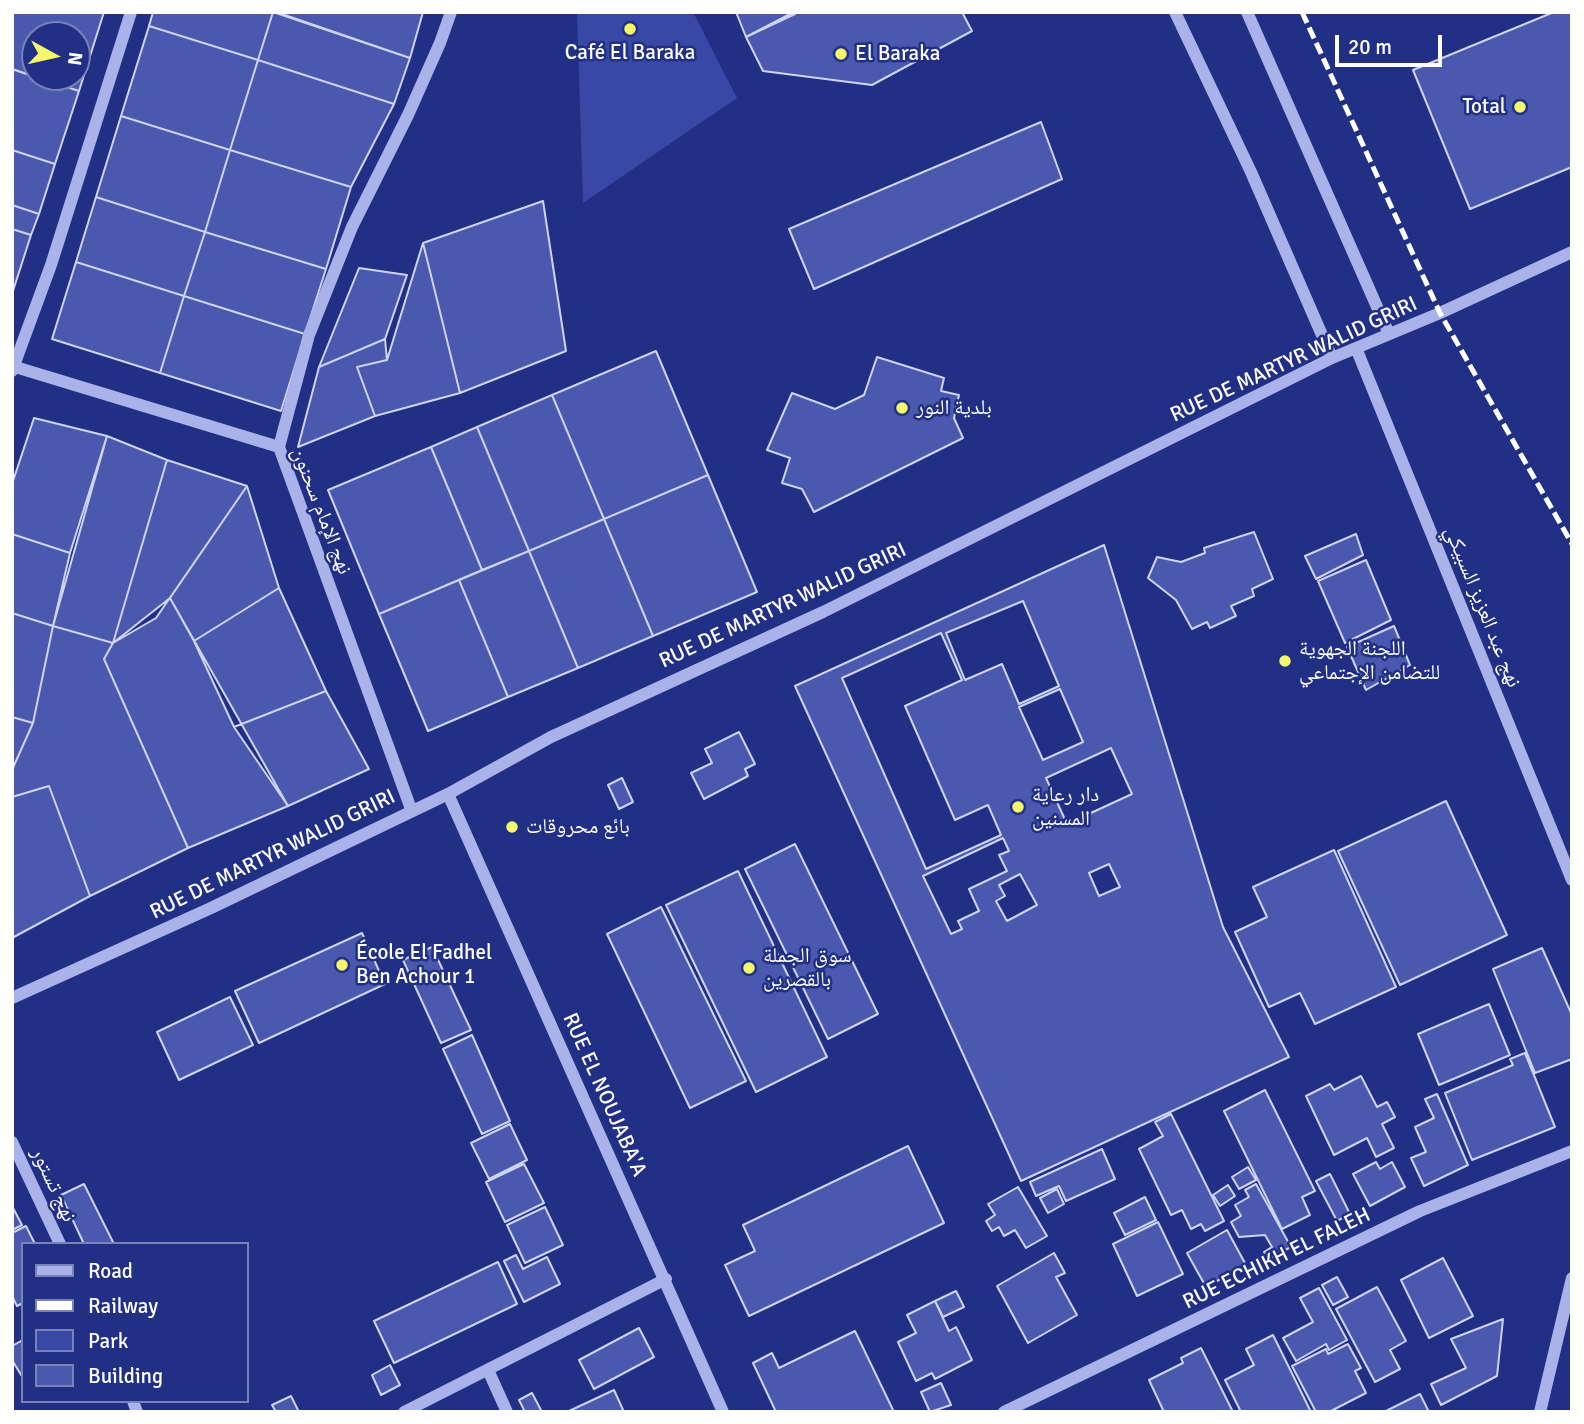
<!DOCTYPE html>
<meta charset="utf-8">
<style>
body{margin:0}
#map{position:relative;width:1584px;height:1424px;overflow:hidden;background:#212f85;font-family:Signika,sans-serif}
canvas{display:block}
.frame{position:absolute;inset:0;border:14px solid #fff;pointer-events:none}
.legend{position:absolute;left:21px;top:1242px;width:228px;height:161px;box-sizing:border-box;background:#212f85;border:2px solid #7a82b6;margin:0;padding:9px 12px;list-style:none;font-size:21px;color:#fff}
.legend li{display:flex;align-items:center;gap:14px;height:35px}
.legend b{width:35px;border:2px solid #7a82b6}
.north{position:absolute;left:21px;top:21px;width:70px;height:70px;box-sizing:border-box;background:#212f85;border:2px solid #7a82b6;border-radius:50%;rotate:98deg;font-size:19px;font-weight:700;line-height:28px;text-align:center;color:#fff}
.north::after{content:'';display:block;margin:auto;width:24px;height:32px;background:#f4f66b;clip-path:polygon(50% 0,100% 100%,50% 72%,0 100%)}
.scale{position:absolute;left:1335px;top:35px;width:107px;height:32px;box-sizing:border-box;border:4px solid #fff;border-top:0;padding-left:9px;font-size:21px;line-height:24px;white-space:nowrap;color:#fff;-webkit-text-stroke:5px #212f85;paint-order:stroke}
</style>
<div id="map">
<canvas width="1584" height="1424"></canvas>
<div class="frame"></div>
<ul class="legend">
<li><b style="height:9px;background:#aab3e9"></b>Road</li>
<li><b style="height:9px;background:#fff"></b>Railway</li>
<li><b style="height:19px;background:#3848a4"></b>Park</li>
<li><b style="height:19px;background:#4a58ad"></b>Building</li>
</ul>
<div class="north">N</div>
<div class="scale">20 m</div>
</div>
<script>
const c = document.querySelector('canvas').getContext('2d');
c.lineJoin = 'round';
function paint(path, color) {
  c.fillStyle = color;
  c.fill(path, 'evenodd');
}
function shape(rows) {
  const path = new Path2D();
  for (const r of rows) {
    path.moveTo(r[0], r[1]);
    for (let i = 2; i < r.length; i += 2) path.lineTo(r[i], r[i + 1]);
  }
  return path;
}
function trace(path, color, width, dash) {
  c.strokeStyle = color;
  c.lineWidth = width;
  c.lineCap = dash ? 'butt' : 'round';
  c.setLineDash(dash || []);
  c.stroke(path);
}
function write(font, color, halo, rows, align = 'center') {
  c.font = font + ' Signika,"Noto Naskh Arabic",sans-serif';
  c.lineWidth = 5;
  c.setLineDash([]);
  c.textBaseline = 'middle';
  c.strokeStyle = halo;
  c.fillStyle = color;
  for (const [text, x, y, turn = 0] of rows) {
    c.save();
    c.translate(x, y);
    c.rotate((+turn || 0) * Math.PI / 180);
    c.textAlign = isNaN(turn) ? turn : align;
    if (halo) c.strokeText(text, 0, 0);
    c.fillText(text, 0, 0);
    c.restore();
  }
}
const green = shape([
 [577,12,693,12,737,98,583,203]
]);
const building = shape([
 [12,12,104,12,79,91,36,77,77,77,77,35,35,35,35,77,12,69,12,12],
 [153,12,273,12,258,60,149,26,153,12],
 [273,12,410,58,394,104,258,60,273,12],
 [276,12,423,12,410,58,276,12],
 [736,12,794,12,795,14,746,37,736,12],
 [794,12,962,12,972,31,872,85,763,71,746,37,794,12],
 [1554,12,1572,12,1572,167,1470,209,1413,70,1554,12],
 [149,26,258,60,230,150,121,116,149,26],
 [258,60,394,104,351,187,230,150,258,60],
 [12,69,79,91,55,164,12,150,12,69],
 [121,116,230,150,205,232,96,197,121,116],
 [1041,122,1062,179,814,289,789,229,1041,122],
 [12,150,55,164,39,214,12,205,12,150],
 [230,150,351,187,326,269,205,232,230,150],
 [96,197,205,232,184,296,76,262,96,197],
 [543,201,566,351,460,393,423,243,543,201],
 [12,205,39,214,31,235,12,229,12,205],
 [12,229,31,235,12,294,12,229],
 [205,232,326,269,305,334,184,296,205,232],
 [423,243,460,393,375,416,357,367,387,360,423,243],
 [76,262,184,296,160,373,52,339,76,262],
 [359,268,407,275,385,339,319,367,359,268],
 [184,296,305,334,281,411,160,373,184,296],
 [385,339,387,360,357,367,375,416,298,447,319,367,385,339],
 [656,351,708,475,604,519,552,395,656,351],
 [877,357,944,378,941,391,959,395,954,418,963,438,814,512,802,489,782,483,790,458,767,450,792,393,835,409,864,395,877,357],
 [552,395,604,519,529,551,477,427,552,395],
 [34,418,107,436,70,553,12,534,12,484,34,418],
 [477,427,529,551,482,570,431,447,477,427],
 [107,436,167,460,113,643,53,626,107,436],
 [431,447,482,570,379,614,328,490,431,447],
 [167,460,247,486,156,618,113,643,167,460],
 [708,475,757,592,653,636,604,519,708,475],
 [247,486,279,588,194,641,170,598,247,486],
 [604,519,653,636,578,668,529,551,604,519],
 [1254,532,1273,579,1252,589,1254,596,1231,606,1236,616,1210,628,1207,622,1192,629,1176,600,1148,578,1157,557,1181,562,1205,553,1204,548,1254,532],
 [12,534,70,553,53,626,12,613,12,534],
 [1356,534,1363,555,1316,579,1305,556,1356,534],
 [1104,545,1223,927,1289,1057,1021,1181,795,686,1104,545],
 [529,551,578,668,508,697,459,580,529,551],
 [1366,560,1391,620,1345,643,1318,581,1366,560],
 [459,580,508,697,428,731,379,614,459,580],
 [279,588,326,691,234,727,194,641,279,588],
 [170,598,288,806,188,848,104,659,113,643,170,598],
 [1023,601,1059,686,1019,704,1002,664,965,680,946,633,1023,601],
 [12,613,53,626,33,723,12,717,12,613],
 [53,626,113,643,104,659,188,848,90,896,49,786,12,797,12,770,33,723,53,626],
 [1394,626,1410,665,1366,690,1347,647,1394,626],
 [941,633,962,680,905,706,955,820,988,805,1001,835,926,869,842,678,941,633],
 [1060,689,1083,742,1043,760,1019,707,1060,689],
 [326,691,369,769,288,806,234,727,326,691],
 [12,717,33,723,12,770,12,717],
 [739,732,755,764,745,769,748,776,704,799,691,773,712,763,705,749,739,732],
 [1111,748,1132,794,1067,824,1046,778,1111,748],
 [622,778,633,802,619,809,608,785,622,778],
 [49,786,90,896,12,938,12,797,49,786],
 [1446,801,1507,935,1400,985,1338,851,1446,801],
 [1003,838,1009,851,999,855,1007,871,969,889,979,911,958,921,962,929,951,934,923,876,1003,838],
 [795,844,878,1014,828,1039,745,869,795,844],
 [1334,850,1396,987,1315,1024,1300,993,1269,1007,1235,932,1267,917,1253,887,1334,850],
 [1109,864,1120,887,1099,896,1089,873,1109,864],
 [738,871,827,1057,756,1092,666,905,738,871],
 [1020,874,1037,905,1007,921,996,901,1005,896,999,885,1020,874],
 [661,907,746,1081,690,1108,607,934,661,907],
 [362,933,385,984,259,1043,235,991,362,933],
 [432,947,471,1030,441,1043,403,960,432,947],
 [1542,948,1572,1015,1572,1059,1535,1073,1493,969,1542,948],
 [230,997,253,1045,179,1080,157,1032,230,997],
 [1489,1004,1510,1055,1439,1085,1418,1034,1489,1004],
 [472,1035,510,1121,482,1134,443,1049,472,1035],
 [1525,1053,1555,1127,1472,1160,1445,1093,1513,1065,1510,1059,1525,1053],
 [1361,1076,1377,1107,1387,1102,1395,1117,1382,1124,1394,1148,1376,1157,1367,1138,1334,1155,1306,1096,1330,1084,1334,1090,1361,1076],
 [1265,1090,1315,1191,1302,1197,1310,1215,1282,1229,1224,1111,1265,1090],
 [1437,1094,1468,1165,1424,1186,1411,1158,1426,1152,1415,1127,1434,1118,1425,1099,1437,1094],
 [1171,1114,1224,1221,1205,1231,1201,1224,1191,1229,1182,1210,1171,1215,1139,1149,1163,1136,1155,1122,1171,1114],
 [510,1124,527,1160,489,1179,471,1143,510,1124],
 [908,1146,944,1223,749,1316,725,1265,755,1251,743,1225,908,1146],
 [1102,1149,1115,1179,1066,1201,1059,1186,1036,1196,1030,1182,1102,1149],
 [1376,1162,1380,1169,1392,1162,1405,1187,1370,1206,1353,1174,1376,1162],
 [524,1164,544,1203,505,1222,486,1182,524,1164],
 [1248,1167,1256,1180,1239,1189,1232,1177,1248,1167],
 [1330,1174,1350,1214,1337,1221,1316,1181,1330,1174],
 [84,1184,114,1244,84,1244,61,1195,84,1184],
 [1256,1184,1291,1247,1268,1259,1264,1252,1272,1247,1265,1235,1239,1237,1231,1222,1241,1216,1235,1205,1249,1197,1245,1190,1256,1184],
 [1228,1185,1235,1196,1220,1206,1213,1195,1228,1185],
 [1018,1187,1047,1236,1026,1248,1015,1230,1004,1236,999,1227,992,1231,986,1221,995,1215,988,1204,1018,1187],
 [1057,1189,1064,1204,1048,1213,1040,1198,1057,1189],
 [1145,1197,1156,1220,1125,1235,1114,1213,1145,1197],
 [12,1206,22,1225,12,1230,12,1206],
 [545,1207,563,1245,525,1263,507,1225,545,1207],
 [1158,1222,1183,1274,1137,1296,1113,1244,1158,1222],
 [26,1226,35,1244,23,1244,23,1303,17,1306,12,1296,12,1233,26,1226],
 [1227,1230,1246,1265,1206,1287,1187,1253,1227,1230],
 [1054,1253,1065,1273,1056,1277,1077,1315,1028,1343,997,1286,1054,1253],
 [516,1255,523,1269,547,1257,560,1284,524,1302,504,1261,516,1255],
 [1443,1258,1473,1316,1429,1338,1401,1280,1443,1258],
 [498,1262,517,1304,394,1363,374,1321,498,1262],
 [1337,1277,1348,1297,1333,1305,1322,1285,1337,1277],
 [1377,1287,1406,1341,1390,1350,1400,1369,1375,1382,1336,1309,1377,1287],
 [1319,1288,1347,1340,1329,1350,1326,1344,1296,1361,1283,1338,1313,1322,1300,1298,1319,1288],
 [956,1291,964,1307,943,1317,935,1301,956,1291],
 [935,1301,949,1331,956,1327,972,1360,935,1379,932,1373,916,1381,898,1342,916,1333,907,1315,935,1301],
 [1503,1319,1497,1376,1441,1405,1431,1384,1466,1368,1451,1339,1503,1319],
 [639,1328,654,1357,594,1389,579,1360,639,1328],
 [855,1331,894,1412,776,1412,753,1363,772,1353,779,1368,855,1331],
 [1273,1335,1311,1412,1241,1412,1225,1380,1254,1365,1246,1349,1273,1335],
 [21,1341,23,1345,23,1378,12,1360,12,1346,21,1341],
 [1348,1344,1361,1368,1355,1371,1366,1393,1329,1412,1316,1412,1292,1366,1326,1349,1328,1354,1348,1344],
 [1201,1348,1233,1412,1164,1412,1149,1380,1183,1363,1181,1358,1201,1348],
 [390,1365,400,1385,381,1395,372,1375,390,1365],
 [941,1383,951,1405,930,1412,921,1392,941,1383],
 [614,1390,624,1412,567,1412,614,1390],
 [532,1393,542,1412,525,1412,519,1400,532,1393],
 [1420,1394,1429,1412,1384,1412,1420,1394],
 [291,1396,299,1412,276,1412,272,1405,291,1396]
]);
const minor = shape([
 [1175,12,1251,172,1332,358],
 [1247,12,1389,334],
 [1356,348,1572,880],
 [12,366,279,447,411,809],
 [12,371,51,265,131,12],
 [279,447,309,335,352,227,408,115,440,43,451,12],
 [448,794,723,1412],
 [12,998,211,908,448,794,551,737,823,612,1332,358,1440,313,1572,252],
 [12,1142,60,1244],
 [488,1370,507,1412],
 [133,1401,137,1412],
 [404,1412,666,1279],
 [1004,1412,1420,1211,1572,1151],
 [1540,1412,1572,1278]
]);
const rail = shape([
 [1302,12,1440,313,1572,544]
]);
const markers = [
 [630,29,7,"#f4f66b"],
 [841,54,7,"#f4f66b"],
 [1520,107,7,"#f4f66b"],
 [902,408,7,"#f4f66b"],
 [1285,661,7,"#f4f66b"],
 [1018,807,7,"#f4f66b"],
 [512,827,7,"#f4f66b"],
 [342,965,7,"#f4f66b"],
 [749,968,7,"#f4f66b"]
];
const poiNames = [
 ["Café El Baraka",630,53,"center"],
 ["El Baraka",855,54],
 ["Total",1506,107,"right"],
 ["بلدية النور",916,408],
 ["اللجنة الجهوية",1299,649],
 ["للتضامن الإجتماعي",1299,673],
 ["دار رعاية",1032,795],
 ["المسنين",1032,819],
 ["بائع محروقات",526,827],
 ["École El Fadhel",356,953],
 ["Ben Achour 1",356,977],
 ["سوق الجملة",763,956],
 ["بالقصرين",763,980]
];
const streetNames = [
 ["RUE DE MARTYR WALID GRIRI",1294,360,-25],
 ["نهج الإمام سحنون",321,511,69],
 ["RUE DE MARTYR WALID GRIRI",783,606,-25],
 ["نهج عبد العزيز السبيكي",1482,607,68],
 ["RUE DE MARTYR WALID GRIRI",273,855,-26],
 ["RUE EL NOUJABA'A",604,1095,66],
 ["نهج تستور",53,1185,65],
 ["RUE ECHIKH EL FALEH",1277,1259,-26]
];
paint(green, '#3848a4');
paint(building, '#4a58ad');
trace(building, '#ced4f7', 2);
trace(minor, '#aab3e9', 12);
trace(rail, '#fff', 5, [12, 5]);
for (const [x, y, r, color] of markers) {
  const dot = new Path2D();
  dot.arc(x, y, r, 0, 2 * Math.PI);
  c.fillStyle = color;
  c.fill(dot);
  trace(dot, '#212f85', 2.5);
}
write('21px', '#fff', '#212f85', poiNames, 'left');
write('21px', '#fff', '#212f85', streetNames);
</script>
